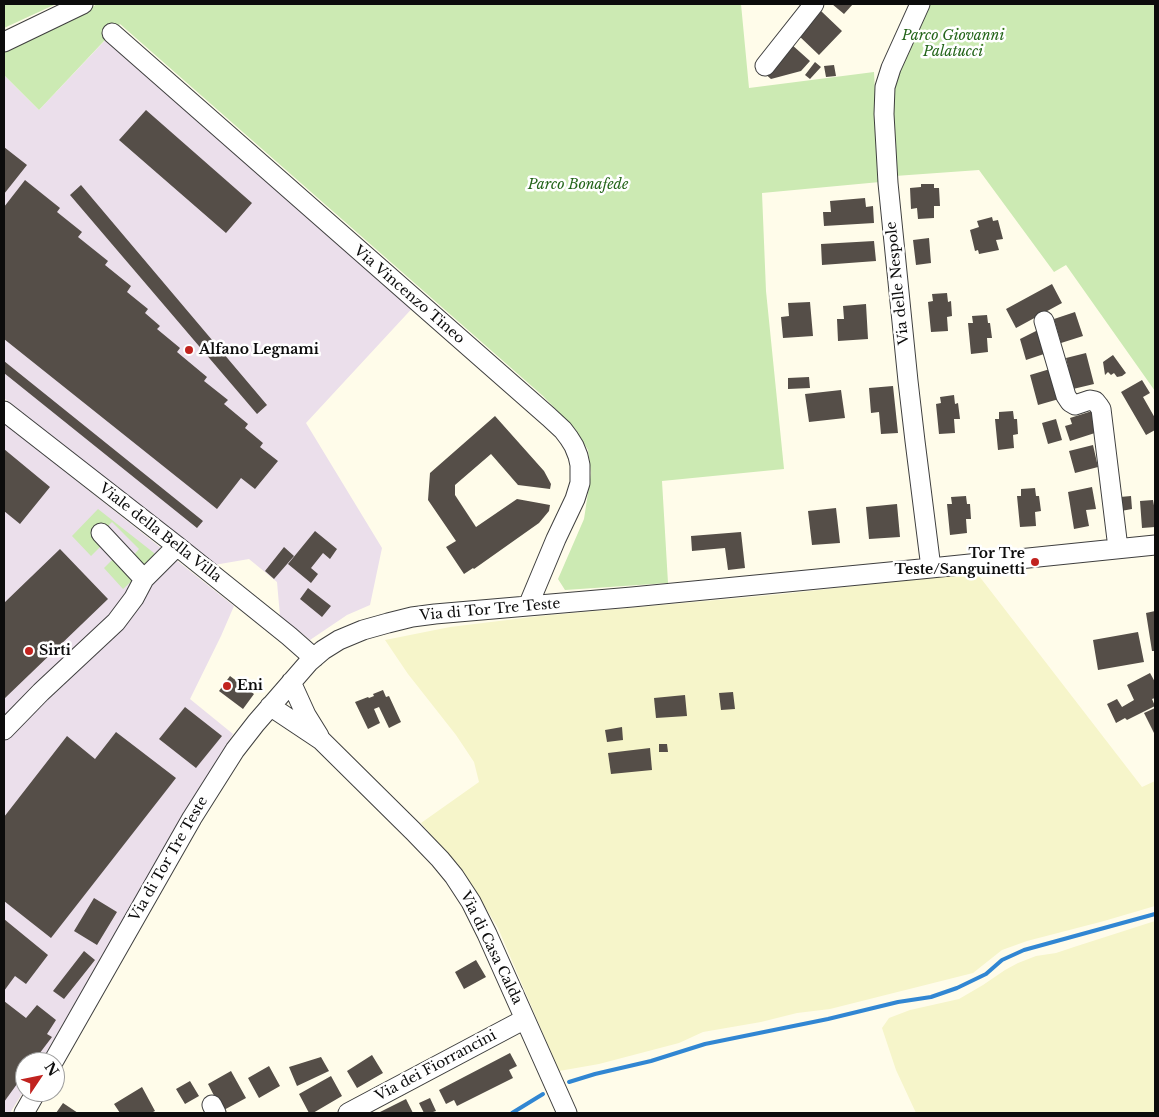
<!DOCTYPE html>
<style>
body{margin:0}
#map{position:relative;width:1159px;height:1117px;overflow:hidden;background:#fffcea;font-family:"Libre Baskerville",serif}
canvas{display:block}
.frame{position:absolute;inset:0;border:5px solid #0c0c0c;pointer-events:none}
.north{position:absolute;left:15px;top:1052px;width:50px;height:50px;box-sizing:border-box;background:#fff;border:1px solid #9e9e9e;border-radius:50%;rotate:56deg;font-size:14px;font-weight:700;line-height:20px;text-align:center;color:#0c0c0c}
.north::after{content:'';display:block;margin:auto;width:18px;height:22px;background:#c1231f;clip-path:polygon(50% 0,100% 100%,50% 72%,0 100%)}
</style>
<div id="map">
<canvas width="1159" height="1117"></canvas>
<div class="frame"></div>
<div class="north">N</div>
</div>
<script>
const c = document.querySelector('canvas').getContext('2d');
c.lineJoin = 'round';
function paint(path, color) {
  c.fillStyle = color;
  c.fill(path, 'evenodd');
}
function shape(rows) {
  const path = new Path2D();
  for (const r of rows) {
    path.moveTo(r[0], r[1]);
    for (let i = 2; i < r.length; i += 2) path.lineTo(r[i], r[i + 1]);
  }
  return path;
}
function trace(path, color, width, dash) {
  c.strokeStyle = color;
  c.lineWidth = width;
  c.lineCap = dash ? 'butt' : 'round';
  c.setLineDash(dash || []);
  c.stroke(path);
}
function write(font, color, halo, rows, align = 'center') {
  c.font = font + ' "Libre Baskerville",serif';
  c.lineWidth = 5;
  c.setLineDash([]);
  c.textBaseline = 'middle';
  c.strokeStyle = halo;
  c.fillStyle = color;
  for (const [text, x, y, turn = 0] of rows) {
    c.save();
    c.translate(x, y);
    c.rotate((+turn || 0) * Math.PI / 180);
    c.textAlign = isNaN(turn) ? turn : align;
    if (halo) c.strokeText(text, 0, 0);
    c.fillText(text, 0, 0);
    c.restore();
  }
}
const industrial = shape([
 [112,33,418,302,306,423,382,548,370,605,347,615,310,640,280,616,277,582,249,559,214,565,4,398,4,75,39,110],
 [4,423,234,606,221,636,190,699,233,734,191,802,41,1062,25,1062,25,1089,10,1113,4,1113]
]);
const farmland = shape([
 [976,572,1142,787,1155,781,1155,906,1104,921,1027,941,1002,950,973,973,830,1009,797,1013,761,1022,703,1032,679,1043,599,1064,559,1071,498,928,476,892,453,860,421,823,479,782,474,762,456,735,408,674,385,640,450,627,540,616,783,594],
 [1155,921,1155,1113,916,1113,896,1070,882,1028,889,1018,910,1010,959,999,983,985,1005,970,1018,963,1036,956,1056,953,1074,947]
]);
const green = shape([
 [4,4,56,4,4,28],
 [97,4,741,4,749,88,874,72,880,182,762,193,766,291,784,469,662,481,668,583,565,590,558,579,584,519,591,473,588,450,576,430,543,396,120,24,39,110,4,75,4,52,79,16],
 [928,4,1155,4,1155,391,1066,265,1054,272,979,170,895,176,891,96,897,65],
 [98,509,154,553,156,556,143,567,133,556,139,549,112,522,106,528,104,543,91,556,72,536],
 [116,556,136,577,123,589,104,568]
]);
const stream = shape([
 [569,1082,595,1074,651,1061,705,1044,828,1019,898,1002,931,997,957,988,986,974,1002,960,1024,950,1155,914],
 [512,1113,543,1094]
]);
const building = shape([
 [832,4,853,4,844,14],
 [821,11,842,31,819,55,798,35],
 [791,44,810,61,801,71,771,79,764,73],
 [815,62,821,67,810,79,805,75],
 [834,65,836,76,826,77,824,66],
 [146,110,252,203,226,233,119,140],
 [4,147,27,165,4,194],
 [25,180,60,208,57,212,82,232,78,237,108,261,105,265,131,286,127,292,148,309,145,313,160,326,157,329,180,348,177,352,207,377,204,381,228,400,224,404,248,424,245,428,263,443,260,447,278,461,255,489,241,478,217,509,4,339,4,207],
 [921,184,934,184,934,188,939,188,940,206,934,206,934,218,918,219,917,208,911,209,910,188,921,187],
 [81,185,267,405,257,414,70,195],
 [865,198,866,207,873,206,874,223,824,226,823,212,831,212,830,201],
 [992,217,993,221,998,220,1003,239,996,240,999,250,979,254,978,250,975,251,970,230,979,227,977,221],
 [929,238,931,263,916,265,913,240],
 [874,241,876,261,822,265,821,244],
 [1052,284,1062,303,1016,328,1006,309],
 [947,293,948,302,951,301,952,316,947,317,948,331,931,332,928,302,933,301,932,294],
 [810,302,813,336,783,338,781,317,789,316,788,303],
 [866,304,868,339,838,341,837,319,844,319,843,306],
 [1075,312,1083,336,1061,343,1054,319],
 [987,315,988,323,990,323,992,338,987,338,988,352,971,354,968,323,973,323,972,316],
 [1038,330,1044,354,1026,360,1020,339],
 [1086,353,1094,384,1073,389,1066,358],
 [1113,355,1126,373,1122,376,1117,377,1114,373,1111,375,1108,372,1105,375,1103,362],
 [4,361,203,521,197,528,4,373],
 [1050,369,1059,399,1038,405,1030,375],
 [809,377,810,388,788,389,788,378],
 [1142,380,1150,393,1143,397,1155,418,1155,430,1146,435,1121,392],
 [893,386,898,433,881,434,879,412,871,413,869,388],
 [841,390,845,418,809,422,805,394],
 [954,395,955,404,958,403,960,419,954,419,955,433,939,434,936,404,941,403,940,397],
 [1013,411,1014,419,1017,419,1018,434,1013,435,1014,448,998,450,995,419,999,419,999,412],
 [1092,411,1098,432,1070,441,1065,426,1072,424,1070,418],
 [495,416,544,471,551,484,550,489,518,485,491,454,455,485,455,495,476,527,517,499,550,505,549,511,539,523,474,569,473,568,464,574,446,547,456,541,428,500,430,473],
 [1056,419,1062,440,1048,444,1042,423],
 [1093,445,1098,467,1075,473,1069,451],
 [4,449,50,487,20,524,4,511],
 [1092,487,1096,509,1086,510,1089,526,1074,529,1068,492],
 [1035,488,1036,496,1039,496,1041,511,1035,512,1036,526,1020,527,1017,496,1021,496,1021,489],
 [966,496,967,504,970,504,971,519,966,519,967,533,950,535,947,504,952,504,951,497],
 [1131,496,1132,509,1121,511,1120,497],
 [1153,500,1155,511,1155,527,1142,528,1140,501],
 [897,504,900,537,869,539,866,507],
 [836,508,840,543,812,545,808,511],
 [315,531,337,549,330,559,323,553,311,568,318,574,311,583,288,564],
 [741,532,745,568,728,570,725,548,692,551,691,536],
 [284,547,294,556,274,579,265,571],
 [60,549,108,599,4,699,4,603],
 [308,588,331,606,322,617,300,599],
 [1155,611,1155,651,1152,651,1146,613],
 [1138,632,1144,662,1098,670,1093,640],
 [1150,673,1155,682,1155,698,1152,699,1155,706,1127,720,1125,718,1116,723,1107,704,1117,699,1122,707,1134,700,1127,685],
 [230,676,254,694,243,709,219,691],
 [383,690,386,697,389,696,401,722,389,728,379,707,374,709,380,723,368,729,355,702,368,697,369,698,374,696,373,694],
 [733,692,735,709,721,710,719,693],
 [685,695,687,716,656,718,654,698],
 [185,707,222,736,196,768,159,739],
 [1155,708,1155,735,1144,713],
 [622,727,623,740,607,742,605,730],
 [116,732,176,778,51,938,4,901,4,817,67,736,95,759],
 [659,744,667,744,668,752,659,752],
 [650,748,652,770,611,774,608,753],
 [94,898,117,912,97,945,74,931],
 [4,919,48,955,26,984,15,976,4,991],
 [84,951,95,960,64,999,53,991],
 [476,960,486,977,464,989,455,972],
 [4,1001,26,1018,37,1005,56,1020,47,1034,52,1037,33,1062,25,1062,25,1073,4,1102],
 [510,1053,517,1066,509,1070,513,1078,457,1106,454,1100,446,1104,439,1090],
 [372,1055,383,1073,357,1088,347,1071],
 [321,1057,329,1071,297,1086,289,1067],
 [269,1066,280,1086,259,1098,248,1078],
 [231,1071,246,1098,222,1111,208,1084],
 [331,1076,342,1096,313,1113,309,1113,299,1094],
 [190,1081,199,1096,185,1104,176,1089],
 [142,1087,155,1111,151,1113,120,1113,114,1104],
 [430,1098,436,1111,430,1113,424,1113,419,1103],
 [406,1099,413,1113,378,1113],
 [63,1103,78,1113,56,1113]
]);
const minor = shape([
 [920,4,891,68,885,87,884,114,888,183,908,381,915,441,931,568],
 [112,33,549,417,563,430,569,438,574,446,578,456,580,465,580,483,575,499,556,539,528,606],
 [4,42,83,4],
 [765,66,814,4],
 [1044,321,1066,396,1070,402,1075,405,1090,400,1095,401,1099,406,1101,409,1118,548],
 [4,411,177,546,289,636,314,658],
 [101,533,144,579],
 [291,682,306,715,319,736],
 [270,706,321,740,413,831,440,859,454,876,471,902,487,934,567,1113],
 [4,730,41,692,116,622,134,598,144,579,177,546],
 [53,1062,192,818,235,750,256,723,309,662,323,650,339,640,363,630,388,623,412,617,435,614,632,597,931,568,1155,545],
 [212,1105,216,1113],
 [24,1113,36,1092],
 [348,1113,525,1019]
]);
const markers = [
 [189,350,5,"#c1231f"],
 [1035,562,5,"#c1231f"],
 [29,651,5,"#c1231f"],
 [227,686,5,"#c1231f"]
];
const parkNames = [
 ["Parco Giovanni",953,36],
 ["Palatucci",953,52],
 ["Parco Bonafede",578,185]
];
const streetNames = [
 ["Via delle Nespole",898,283,-96],
 ["Via Vincenzo Tineo",409,295,41],
 ["Viale della Bella Villa",160,533,38],
 ["Via di Tor Tre Teste",490,610,-5],
 ["Via di Tor Tre Teste",169,859,-60],
 ["Via di Casa Calda",491,948,64],
 ["Via dei Fiorrancini",436,1066,-28]
];
const poiNames = [
 ["Alfano Legnami",199,350],
 ["Tor Tre",1025,554,"right"],
 ["Teste/Sanguinetti",1025,570,"right"],
 ["Sirti",39,651],
 ["Eni",237,686]
];
paint(industrial, '#ebdfeb');
paint(farmland, '#f6f5ca');
paint(green, '#cceab3');
trace(stream, '#3186d2', 4);
paint(building, '#554e48');
trace(minor, '#3f3f3f', 21);
trace(minor, '#fff', 19);
for (const [x, y, r, color] of markers) {
  const dot = new Path2D();
  dot.arc(x, y, r, 0, 2 * Math.PI);
  c.fillStyle = color;
  c.fill(dot);
  trace(dot, '#fff', 2);
}
write('italic 14px', '#24651a', '#fff', parkNames);
write('14px', '#0c0c0c', '#fff', streetNames);
write('bold 14px', '#0c0c0c', '#fff', poiNames, 'left');
</script>
